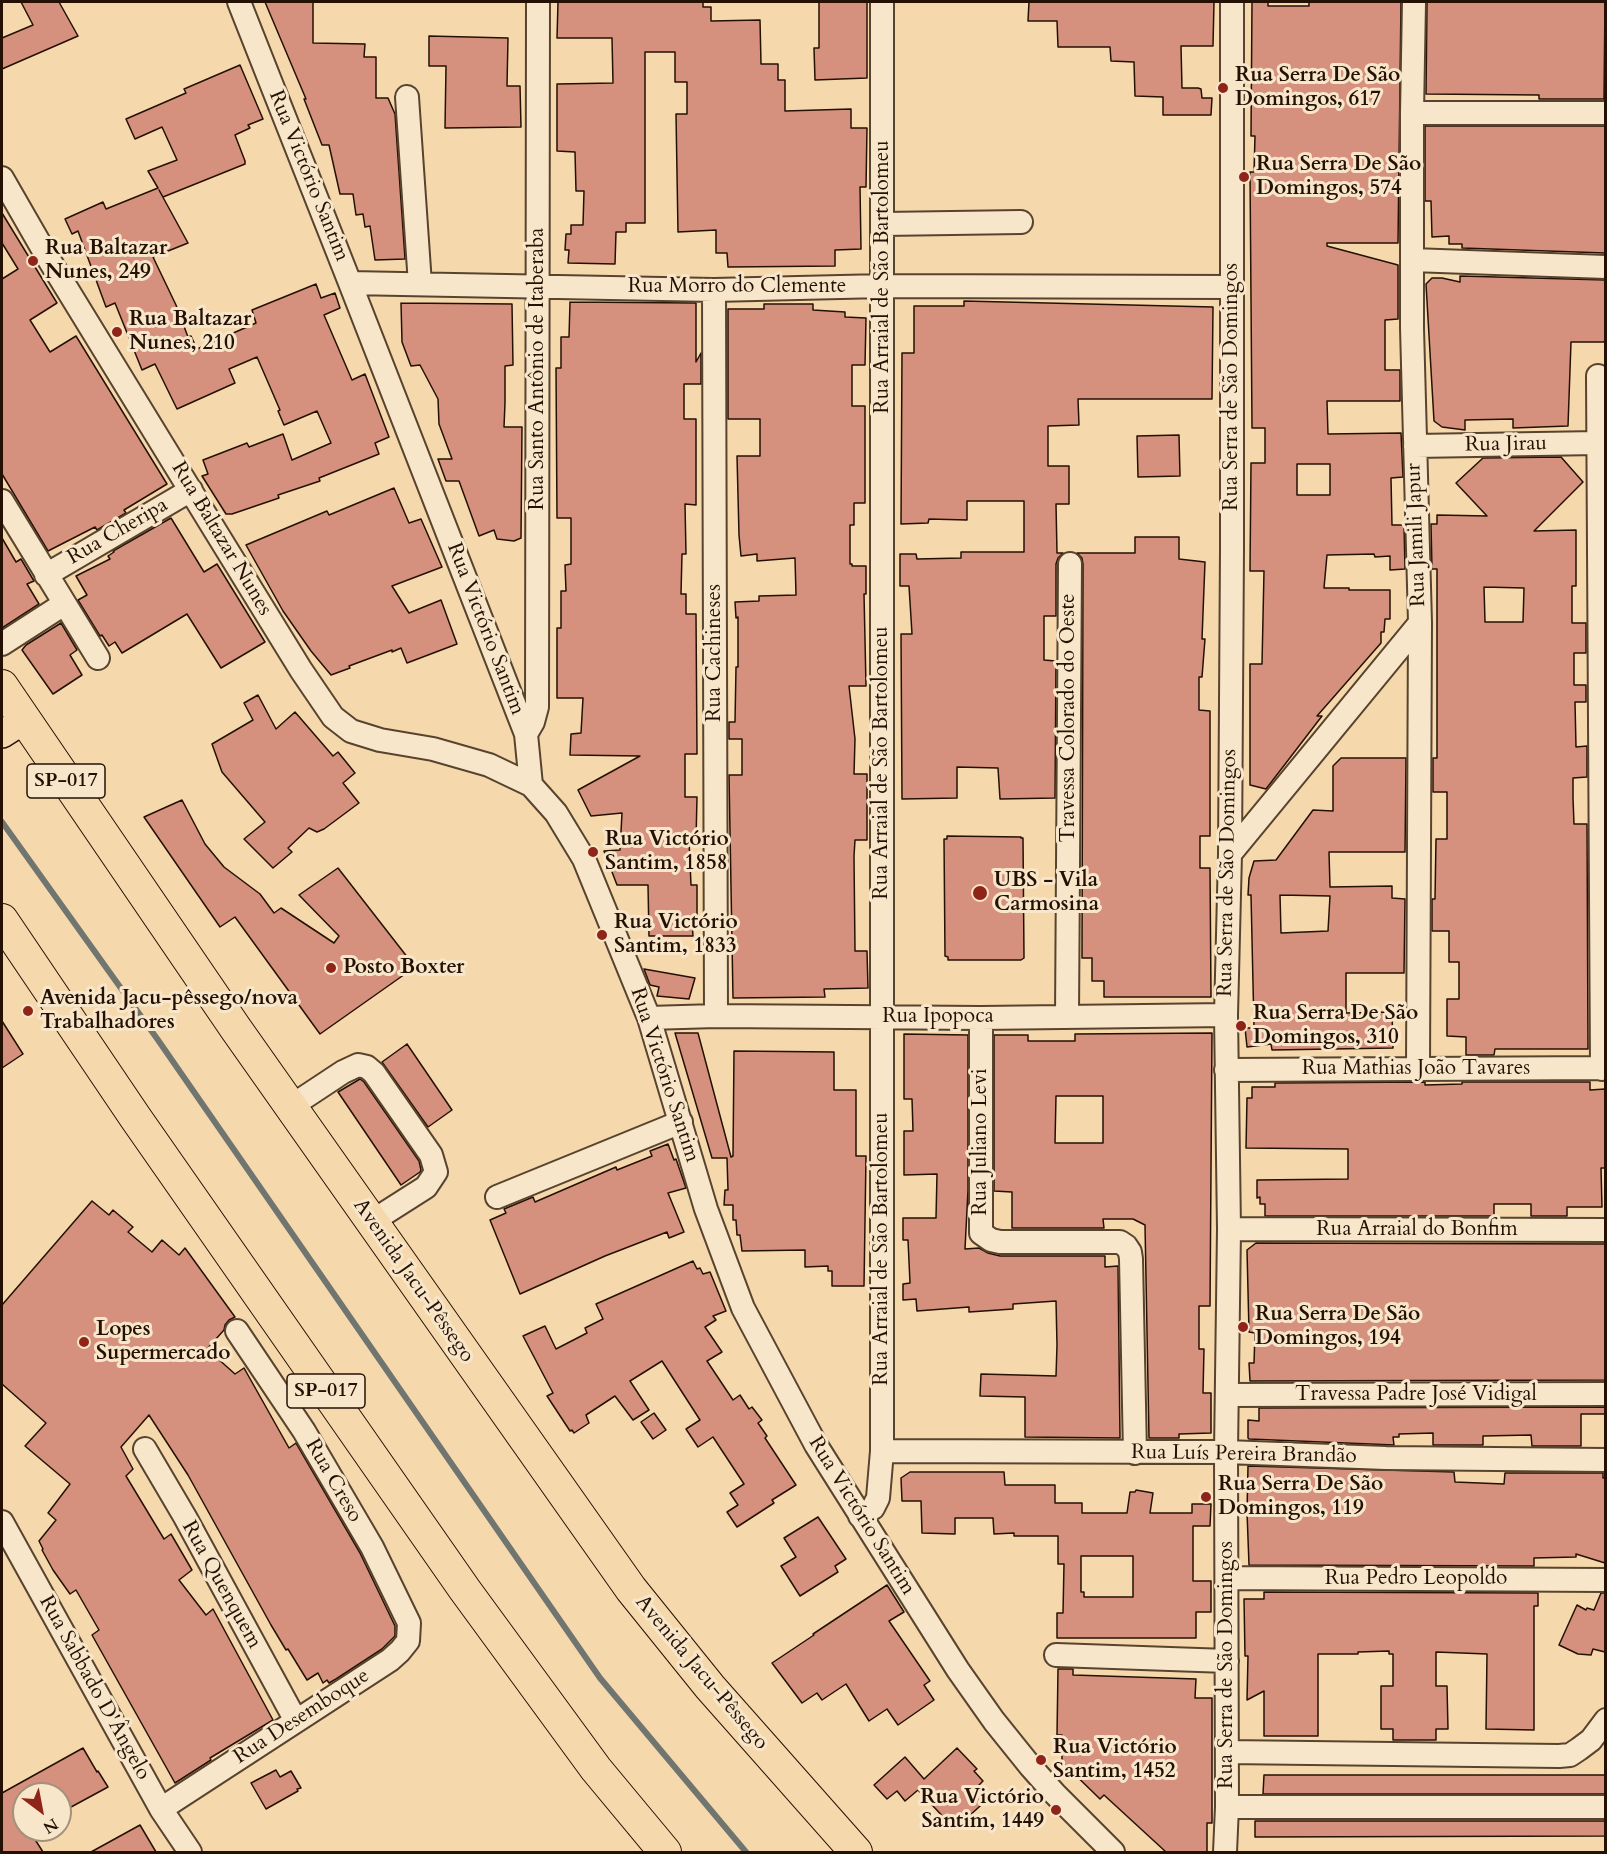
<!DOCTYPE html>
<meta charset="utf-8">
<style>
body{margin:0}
#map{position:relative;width:1607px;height:1854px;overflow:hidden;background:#f5d9ad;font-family:Cardo,serif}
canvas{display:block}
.frame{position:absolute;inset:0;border:3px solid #241104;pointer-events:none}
.north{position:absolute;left:12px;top:1782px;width:60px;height:60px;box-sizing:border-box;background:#f8e6ca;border:2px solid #a3917b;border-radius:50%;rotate:148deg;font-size:16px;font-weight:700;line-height:24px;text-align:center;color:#241104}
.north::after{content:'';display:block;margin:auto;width:21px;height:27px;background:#8f2418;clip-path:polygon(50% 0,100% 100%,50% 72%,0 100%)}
</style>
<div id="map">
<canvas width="1607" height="1854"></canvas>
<div class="frame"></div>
<div class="north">N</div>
</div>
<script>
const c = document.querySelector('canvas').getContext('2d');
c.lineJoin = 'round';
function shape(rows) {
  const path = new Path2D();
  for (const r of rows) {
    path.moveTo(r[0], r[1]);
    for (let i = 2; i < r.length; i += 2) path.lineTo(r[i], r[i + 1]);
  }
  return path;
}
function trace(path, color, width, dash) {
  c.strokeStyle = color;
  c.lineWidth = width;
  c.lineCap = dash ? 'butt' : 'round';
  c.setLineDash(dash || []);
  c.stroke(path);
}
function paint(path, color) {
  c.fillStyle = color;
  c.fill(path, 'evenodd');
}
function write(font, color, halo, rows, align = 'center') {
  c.font = font + ' Cardo,serif';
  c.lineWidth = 6;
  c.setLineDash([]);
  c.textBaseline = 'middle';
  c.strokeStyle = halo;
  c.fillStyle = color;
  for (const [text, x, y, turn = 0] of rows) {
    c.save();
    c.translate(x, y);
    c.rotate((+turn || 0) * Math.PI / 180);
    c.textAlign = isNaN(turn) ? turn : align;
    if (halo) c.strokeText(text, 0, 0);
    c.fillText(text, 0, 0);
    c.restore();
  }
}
const stream = shape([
 [2,822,158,1040,600,1678,746,1852]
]);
const building = shape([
 [21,2,59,2,78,36,2,69,2,38,33,25,21,2],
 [265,2,313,2,313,43,365,44,364,57,376,57,376,98,388,98,395,114,405,259,375,260,370,226,365,227,363,214,356,215,353,194,340,194,329,145,322,145,304,99,306,99,265,2],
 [558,2,703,2,703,7,711,7,711,21,760,20,761,64,778,64,778,80,785,80,785,111,851,109,851,128,867,128,866,187,860,187,861,249,835,250,835,266,728,267,727,253,716,253,716,230,678,232,676,114,687,114,687,82,675,82,675,52,645,52,645,223,626,223,626,232,616,232,615,264,568,263,569,250,565,250,566,234,571,234,571,225,583,225,584,191,576,191,575,152,557,151,557,84,613,83,612,38,557,38,558,2],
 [819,2,867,2,867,78,815,80,814,48,819,48,819,2],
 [1029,2,1214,2,1213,46,1181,46,1182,88,1198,88,1201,89,1202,98,1212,98,1211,115,1163,115,1163,97,1135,96,1134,62,1111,61,1110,47,1058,47,1057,21,1028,21,1029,2],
 [1252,2,1268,2,1268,6,1309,6,1309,2,1401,2,1398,243,1327,243,1327,246,1398,265,1398,319,1385,320,1385,370,1400,370,1400,401,1327,401,1328,434,1401,433,1403,477,1391,478,1392,525,1404,525,1405,569,1390,570,1390,556,1375,557,1374,554,1327,555,1324,588,1349,588,1349,590,1390,590,1390,619,1385,619,1384,632,1381,632,1381,643,1317,716,1322,716,1266,789,1250,785,1250,664,1262,664,1264,571,1250,571,1251,463,1265,463,1265,428,1252,428,1250,172,1254,172,1255,136,1251,136,1252,2],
 [1297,464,1330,464,1330,495,1297,495,1297,464],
 [1427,2,1605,2,1604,99,1539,99,1539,95,1426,94,1427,2],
 [429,36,508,38,507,86,520,86,521,127,445,128,446,66,429,66,429,36],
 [240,65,263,119,248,125,250,128,235,135,245,161,245,164,163,197,159,190,188,243,153,257,176,305,188,337,191,336,197,349,256,323,252,310,316,284,321,298,335,293,340,308,324,315,352,380,365,374,389,437,375,443,379,454,319,478,320,481,278,495,279,498,232,514,226,514,202,476,208,474,203,460,247,443,249,447,283,434,292,460,331,443,317,411,284,425,278,411,280,410,257,357,229,369,235,383,177,409,155,364,142,370,115,303,106,307,78,231,72,234,65,219,103,202,106,209,158,188,148,171,177,160,162,127,135,139,126,119,186,93,184,89,240,65],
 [1425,126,1605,126,1605,253,1462,248,1462,244,1449,244,1449,236,1432,237,1431,201,1425,201,1425,126],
 [2,213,57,303,30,320,50,352,76,336,167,484,124,510,126,513,97,530,95,527,48,551,2,474,2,279,18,269,2,243,2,213],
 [1460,276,1605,280,1605,340,1604,342,1571,342,1568,426,1513,428,1513,419,1465,420,1465,430,1442,427,1434,421,1426,284,1432,278,1442,278,1460,282,1460,276],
 [964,301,1213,307,1212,399,1078,399,1079,425,1048,426,1048,466,1069,466,1069,504,1056,504,1057,553,1063,553,1058,558,1056,564,1056,616,1044,616,1044,660,1056,661,1055,798,1000,799,998,768,957,767,957,798,902,799,901,634,912,634,909,586,900,586,900,554,916,554,917,559,961,558,961,552,1024,552,1024,501,967,501,967,520,929,519,928,523,901,524,902,353,914,353,914,306,964,306,964,301],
 [570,302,696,303,696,362,701,353,701,384,684,384,684,419,696,419,696,505,685,504,686,554,682,554,681,594,686,594,686,614,696,614,697,754,685,754,685,797,697,797,696,840,689,840,691,885,697,885,697,921,692,922,693,936,649,936,648,885,617,885,604,851,620,850,622,813,591,816,578,790,640,756,570,755,571,734,581,733,583,698,557,698,557,628,561,628,561,591,566,591,565,565,571,564,571,518,557,518,556,368,561,368,561,337,569,337,570,302],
 [401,303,512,304,513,365,505,366,505,403,504,427,522,427,521,538,514,541,497,539,494,530,479,536,459,481,446,481,438,459,452,459,439,424,438,399,420,365,411,366,402,342,401,303],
 [764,304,813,304,813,310,845,312,845,317,866,318,865,365,852,365,852,406,865,406,865,503,854,503,854,525,850,525,850,564,852,564,852,566,866,566,866,594,864,594,866,686,849,686,855,739,854,774,867,774,867,840,855,840,854,856,855,951,867,951,868,988,824,989,825,997,733,998,729,775,742,775,742,739,729,739,729,722,735,722,736,667,738,667,738,617,736,618,735,602,759,601,759,596,796,595,795,558,757,561,757,554,741,556,739,535,737,456,760,456,760,419,728,419,728,309,764,309,764,304],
 [1179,435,1180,476,1138,477,1137,436,1179,435],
 [1561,457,1583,482,1534,531,1576,530,1576,586,1572,586,1572,623,1586,623,1586,653,1574,653,1574,685,1586,685,1586,702,1575,702,1576,747,1587,746,1587,777,1573,778,1573,798,1574,824,1587,824,1588,1049,1495,1049,1494,1055,1466,1055,1466,1037,1447,1036,1447,999,1459,999,1459,962,1449,962,1449,931,1432,931,1432,899,1435,899,1436,839,1447,839,1447,792,1433,792,1433,758,1437,758,1437,569,1432,569,1431,524,1437,524,1437,515,1487,516,1456,483,1483,458,1561,457],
 [1484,587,1524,588,1523,622,1485,622,1484,587],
 [394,488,409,523,421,519,442,567,392,586,409,613,441,600,457,644,407,663,401,648,392,652,392,650,349,666,350,668,331,675,311,651,283,611,246,545,327,511,329,515,394,488],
 [171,518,204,572,217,564,265,642,221,668,187,614,122,653,115,642,109,646,102,635,100,636,78,600,87,595,76,576,110,559,108,556,114,552,113,551,171,518],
 [1135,537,1179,537,1179,559,1205,562,1202,639,1205,639,1202,677,1199,677,1199,710,1210,711,1210,836,1200,836,1200,868,1210,868,1211,997,1104,997,1104,981,1092,981,1092,958,1082,958,1083,564,1082,558,1077,553,1135,553,1135,537],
 [2,538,16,562,21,559,34,581,27,584,39,604,2,628,2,538],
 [61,623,77,650,70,655,82,675,53,694,22,650,26,645,61,623],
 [258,695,276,729,295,712,333,756,338,752,355,773,343,783,359,803,324,829,317,832,309,828,288,848,292,852,273,868,244,839,265,822,222,772,212,744,253,720,244,703,258,695],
 [1341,758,1406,758,1405,852,1329,852,1330,887,1392,886,1392,898,1405,899,1404,973,1346,973,1346,1013,1392,1012,1393,1048,1272,1050,1271,1044,1247,1047,1245,1028,1254,1028,1251,895,1248,895,1249,878,1254,861,1276,860,1313,810,1333,811,1333,766,1341,758],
 [1280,895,1330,896,1328,931,1281,933,1280,895],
 [182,800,205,844,224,867,260,894,274,913,281,908,334,943,339,936,299,895,338,868,415,967,320,1034,235,917,220,927,144,817,182,800],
 [947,836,1021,837,1021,838,1023,838,1024,958,1021,960,948,960,948,957,945,956,944,839,947,839,947,836],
 [644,969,695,978,689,999,657,996,659,987,650,985,644,969],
 [2,1021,23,1054,2,1068,2,1021],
 [675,1033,698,1033,731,1157,733,1156,734,1051,834,1052,834,1090,856,1090,856,1156,866,1156,864,1286,832,1286,832,1271,828,1271,828,1266,805,1267,805,1250,742,1251,740,1235,737,1235,736,1220,733,1220,733,1205,724,1205,725,1190,728,1190,727,1158,712,1158,675,1033],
 [1212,1033,1210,1306,1199,1306,1199,1349,1204,1349,1203,1393,1211,1393,1211,1433,1179,1434,1179,1438,1149,1438,1145,1225,1133,1219,1103,1219,1104,1228,1012,1228,1012,1192,994,1191,994,1035,1028,1035,1028,1041,1075,1041,1075,1034,1212,1033],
 [1056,1096,1103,1096,1103,1143,1055,1143,1056,1096],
 [904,1034,968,1035,968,1190,965,1249,979,1248,988,1253,1000,1256,1105,1256,1105,1267,1118,1266,1120,1438,1025,1437,1025,1397,980,1396,981,1374,1056,1376,1057,1345,1056,1301,1013,1304,1013,1309,969,1312,969,1307,917,1311,916,1299,903,1300,903,1284,910,1283,908,1240,903,1240,903,1218,936,1218,937,1174,904,1175,904,1131,913,1131,912,1099,904,1099,904,1034],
 [407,1044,452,1110,428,1127,382,1062,407,1044],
 [360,1079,364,1082,419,1161,421,1170,420,1172,401,1185,338,1092,360,1079],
 [1425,1082,1425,1085,1462,1084,1462,1082,1590,1082,1590,1090,1605,1089,1605,1168,1601,1168,1602,1207,1567,1207,1567,1216,1531,1216,1531,1204,1494,1204,1494,1216,1265,1216,1265,1204,1260,1204,1260,1197,1257,1198,1257,1180,1348,1179,1348,1149,1246,1148,1247,1098,1252,1098,1252,1087,1275,1087,1275,1083,1425,1082],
 [668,1144,674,1160,676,1159,686,1188,668,1193,684,1232,669,1238,667,1232,605,1256,520,1294,490,1220,506,1213,504,1209,533,1197,535,1202,616,1167,617,1170,652,1156,650,1151,668,1144],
 [92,1201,109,1215,113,1210,133,1227,128,1232,152,1252,162,1240,179,1255,185,1248,235,1317,229,1320,225,1325,224,1330,207,1349,235,1374,244,1368,289,1448,296,1443,360,1553,395,1626,395,1636,382,1649,336,1679,329,1683,327,1680,323,1683,318,1673,307,1680,288,1649,286,1650,271,1625,188,1475,149,1415,121,1447,133,1469,126,1476,164,1539,171,1534,192,1570,179,1580,206,1615,213,1609,273,1720,210,1758,211,1760,175,1783,92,1635,99,1630,76,1590,70,1594,53,1570,42,1550,43,1549,39,1541,56,1520,48,1513,70,1484,25,1446,46,1423,2,1384,2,1305,92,1201],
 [1256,1243,1605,1244,1605,1380,1250,1381,1249,1363,1254,1363,1255,1333,1249,1332,1247,1250,1256,1243],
 [693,1261,697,1269,700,1268,703,1274,710,1272,726,1311,713,1316,716,1320,705,1327,722,1352,707,1361,733,1400,740,1395,749,1409,752,1407,762,1420,758,1423,767,1436,765,1438,796,1485,772,1500,774,1503,737,1527,727,1512,738,1505,730,1493,744,1484,713,1437,698,1447,686,1429,700,1420,662,1361,630,1381,649,1410,633,1420,615,1396,586,1415,589,1423,574,1433,572,1430,570,1431,547,1396,553,1393,523,1336,545,1326,556,1349,587,1333,585,1328,603,1319,596,1304,693,1261],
 [1605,1407,1605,1414,1581,1414,1581,1446,1532,1446,1531,1435,1483,1436,1483,1445,1433,1445,1433,1433,1399,1434,1399,1437,1393,1437,1394,1445,1249,1439,1248,1438,1248,1420,1259,1421,1259,1408,1605,1407],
 [654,1413,666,1430,653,1439,641,1422,654,1413],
 [1248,1466,1454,1472,1455,1482,1504,1484,1505,1473,1603,1473,1603,1478,1605,1478,1605,1563,1576,1554,1576,1557,1534,1558,1534,1566,1249,1565,1247,1512,1248,1466],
 [910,1472,1004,1472,1005,1485,1055,1485,1055,1503,1082,1503,1082,1513,1127,1513,1130,1492,1135,1492,1136,1490,1153,1493,1150,1513,1192,1513,1192,1504,1211,1504,1210,1526,1193,1526,1193,1581,1211,1581,1211,1612,1196,1612,1196,1638,1057,1638,1057,1613,1063,1613,1064,1564,1058,1564,1058,1536,1014,1536,1014,1533,994,1534,993,1518,955,1518,955,1534,922,1533,921,1501,902,1501,901,1478,910,1472],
 [1081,1556,1133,1556,1133,1597,1084,1597,1084,1592,1081,1592,1081,1556],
 [818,1517,846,1559,835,1566,838,1572,800,1596,781,1566,796,1557,784,1538,818,1517],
 [887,1585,904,1612,889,1621,930,1681,924,1685,934,1700,898,1725,887,1709,869,1721,846,1684,822,1700,817,1693,802,1703,772,1663,814,1635,813,1634,887,1585],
 [1264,1592,1538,1593,1538,1606,1534,1606,1534,1730,1486,1729,1487,1654,1436,1652,1436,1686,1447,1686,1448,1729,1436,1729,1436,1740,1393,1740,1393,1729,1381,1729,1381,1686,1393,1686,1393,1654,1389,1654,1389,1651,1358,1652,1358,1654,1318,1654,1318,1736,1264,1736,1264,1691,1247,1700,1248,1656,1245,1656,1244,1599,1264,1599,1264,1592],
 [1601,1593,1605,1593,1605,1652,1593,1649,1591,1655,1578,1654,1559,1645,1577,1605,1586,1610,1587,1608,1594,1610,1601,1593],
 [1058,1669,1073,1669,1073,1675,1196,1679,1195,1698,1212,1698,1212,1823,1207,1823,1207,1852,1166,1852,1104,1795,1100,1799,1062,1762,1062,1735,1057,1735,1058,1669],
 [83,1748,97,1772,98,1771,108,1787,60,1813,60,1794,24,1794,24,1830,29,1830,43,1852,2,1852,2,1793,83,1748],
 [957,1748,977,1769,974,1771,983,1781,979,1785,990,1797,957,1827,950,1820,948,1822,918,1790,905,1801,897,1791,887,1799,874,1785,905,1757,924,1779,957,1748],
 [276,1770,280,1777,291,1771,301,1788,297,1789,298,1791,266,1809,251,1783,276,1770],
 [1264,1775,1605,1775,1605,1794,1263,1794,1264,1775],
 [1255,1821,1605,1821,1605,1836,1255,1837,1255,1821],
 [140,1825,156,1852,91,1852,131,1830,140,1825]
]);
const minor = shape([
 [239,2,350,283,526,734,531,785,556,813,584,859,649,1018,706,1209,743,1308,816,1445,958,1670,994,1721,1031,1767,1055,1794,1113,1852],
 [1414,2,1412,113,1412,328,1420,623,1418,1068],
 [407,97,420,284],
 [1412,113,1606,113],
 [2,178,48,258,216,532,301,670,333,717,351,731,380,740,433,749,489,765,531,785],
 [883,224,1021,222],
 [1412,260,1606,267],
 [350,283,714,290,883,286,1231,287],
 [714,290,716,1016],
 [1598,376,1602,1069],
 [1415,446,1598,443],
 [2,501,98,658],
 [46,575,191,490],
 [2,644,64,604],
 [526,734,533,722,537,707,538,2],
 [1230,854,1420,623],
 [1067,1016,1070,564],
 [649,1018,716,1016,981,1018,1226,1015],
 [981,1018,981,1233,991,1240,1000,1242,1120,1242,1126,1246,1130,1252,1131,1259,1135,1453],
 [1226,1070,1606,1068],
 [290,1107,343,1072,358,1065,367,1067,374,1073,431,1155,436,1172,426,1187,371,1222],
 [497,1197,681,1122],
 [1229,1229,1606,1230],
 [1227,1395,1606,1394],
 [145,1449,185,1517,296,1721],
 [882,1451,1226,1452,1386,1458,1606,1460],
 [860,1516,873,1508,878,1498,882,1451,882,2],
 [2,1522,161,1809,190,1852],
 [1227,1578,1606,1580],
 [1056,1655,1227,1661],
 [1227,1752,1559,1756,1570,1755,1579,1749,1591,1740,1606,1720],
 [1227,1807,1606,1807],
 [161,1809,390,1660,400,1651,408,1641,409,1623,372,1547,304,1431,237,1331],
 [1225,1852,1227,1807,1226,1452,1229,1229,1226,1015,1230,854,1232,548,1232,2]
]);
const major = shape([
 [2,734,24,720]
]);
const highway = shape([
 [2,686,236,1029,631,1589,710,1687,856,1852],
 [2,920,135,1117,465,1590,596,1769,665,1852]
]);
const markers = [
 [1223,88,6,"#8f2418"],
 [1244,177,6,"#8f2418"],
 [33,261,6,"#8f2418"],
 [117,332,6,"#8f2418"],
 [593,852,6,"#8f2418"],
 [980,893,8,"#8f2418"],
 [602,935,6,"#8f2418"],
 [331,968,6,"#8f2418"],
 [28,1011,6,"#8f2418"],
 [1241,1026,6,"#8f2418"],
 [1243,1327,6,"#8f2418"],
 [84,1342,6,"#8f2418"],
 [1206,1497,6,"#8f2418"],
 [1041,1760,6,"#8f2418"],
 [1056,1810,6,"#8f2418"]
];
const shields = [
 [66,781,78],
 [326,1391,78]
];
const shieldNames = [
 ["SP-017",66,781],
 ["SP-017",326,1391]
];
const poiNames = [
 ["Rua Serra De São",1235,76],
 ["Domingos, 617",1235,100],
 ["Rua Serra De São",1256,165],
 ["Domingos, 574",1256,189],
 ["Rua Baltazar",45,249],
 ["Nunes, 249",45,273],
 ["Rua Baltazar",129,320],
 ["Nunes, 210",129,344],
 ["Rua Victório",605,840],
 ["Santim, 1858",605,864],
 ["UBS - Vila",994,881],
 ["Carmosina",994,905],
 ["Rua Victório",614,923],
 ["Santim, 1833",614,947],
 ["Posto Boxter",343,968],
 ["Avenida Jacu-pêssego/nova",40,999],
 ["Trabalhadores",40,1023],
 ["Rua Serra De São",1253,1014],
 ["Domingos, 310",1253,1038],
 ["Rua Serra De São",1255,1315],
 ["Domingos, 194",1255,1339],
 ["Lopes",96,1330],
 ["Supermercado",96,1354],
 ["Rua Serra De São",1218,1485],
 ["Domingos, 119",1218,1509],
 ["Rua Victório",1053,1748],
 ["Santim, 1452",1053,1772],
 ["Rua Victório",1044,1798,"right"],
 ["Santim, 1449",1044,1822,"right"]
];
const streetNames = [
 ["Rua Victório Santim",308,176,68],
 ["Rua Arraial de São Bartolomeu",883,277,-90],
 ["Rua Morro do Clemente",737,287],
 ["Rua Santo Antônio de Itaberaba",538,369,-90],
 ["Rua Serra de São Domingos",1232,387,-90],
 ["Rua Jirau",1506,445,-1],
 ["Rua Cheripa",118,532,-30],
 ["Rua Jamili Japur",1417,535,-92],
 ["Rua Baltazar Nunes",221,539,59],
 ["Rua Victório Santim",485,629,69],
 ["Rua Cachineses",715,653,-90],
 ["Travessa Colorado do Oeste",1069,718,-90],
 ["Rua Arraial de São Bartolomeu",882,763,-90],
 ["Rua Serra de São Domingos",1228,873,-89],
 ["Rua Ipopoca",938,1017],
 ["Rua Mathias João Tavares",1416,1069],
 ["Rua Victório Santim",664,1075,72],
 ["Rua Juliano Levi",981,1142,-90],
 ["Rua Arraial do Bonfim",1417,1230],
 ["Rua Arraial de São Bartolomeu",882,1249,-90],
 ["Avenida Jacu-Pêssego",413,1281,55],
 ["Travessa Padre José Vidigal",1416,1395],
 ["Rua Luís Pereira Brandão",1244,1455,1],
 ["Rua Creso",333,1481,60],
 ["Rua Victório Santim",861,1516,58],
 ["Rua Pedro Leopoldo",1416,1579],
 ["Rua Quenquem",221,1585,61],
 ["Rua Serra de São Domingos",1227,1665,-90],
 ["Avenida Jacu-Pêssego",701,1673,50],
 ["Rua Sabbado D'Ângelo",94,1688,61],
 ["Rua Desemboque",302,1717,-33]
];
trace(stream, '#70756f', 6);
paint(building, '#d5907e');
trace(building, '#241104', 1.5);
trace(minor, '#58432e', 26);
trace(major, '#241104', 30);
trace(highway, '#241104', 34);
trace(minor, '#f8e6ca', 22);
trace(major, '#f5d9ad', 27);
trace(highway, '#f5d9ad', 32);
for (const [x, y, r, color] of markers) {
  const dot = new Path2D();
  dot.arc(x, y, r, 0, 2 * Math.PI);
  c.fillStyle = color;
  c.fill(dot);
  trace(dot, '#f8e6ca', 2);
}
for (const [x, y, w] of shields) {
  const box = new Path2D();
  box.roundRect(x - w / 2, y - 17, w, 34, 4.5);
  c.fillStyle = '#f8e6ca';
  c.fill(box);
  trace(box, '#241104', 1.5);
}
write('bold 20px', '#241104', null, shieldNames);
write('bold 21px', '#241104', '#f8e6ca', poiNames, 'left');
write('21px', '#241104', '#f8e6ca', streetNames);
</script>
